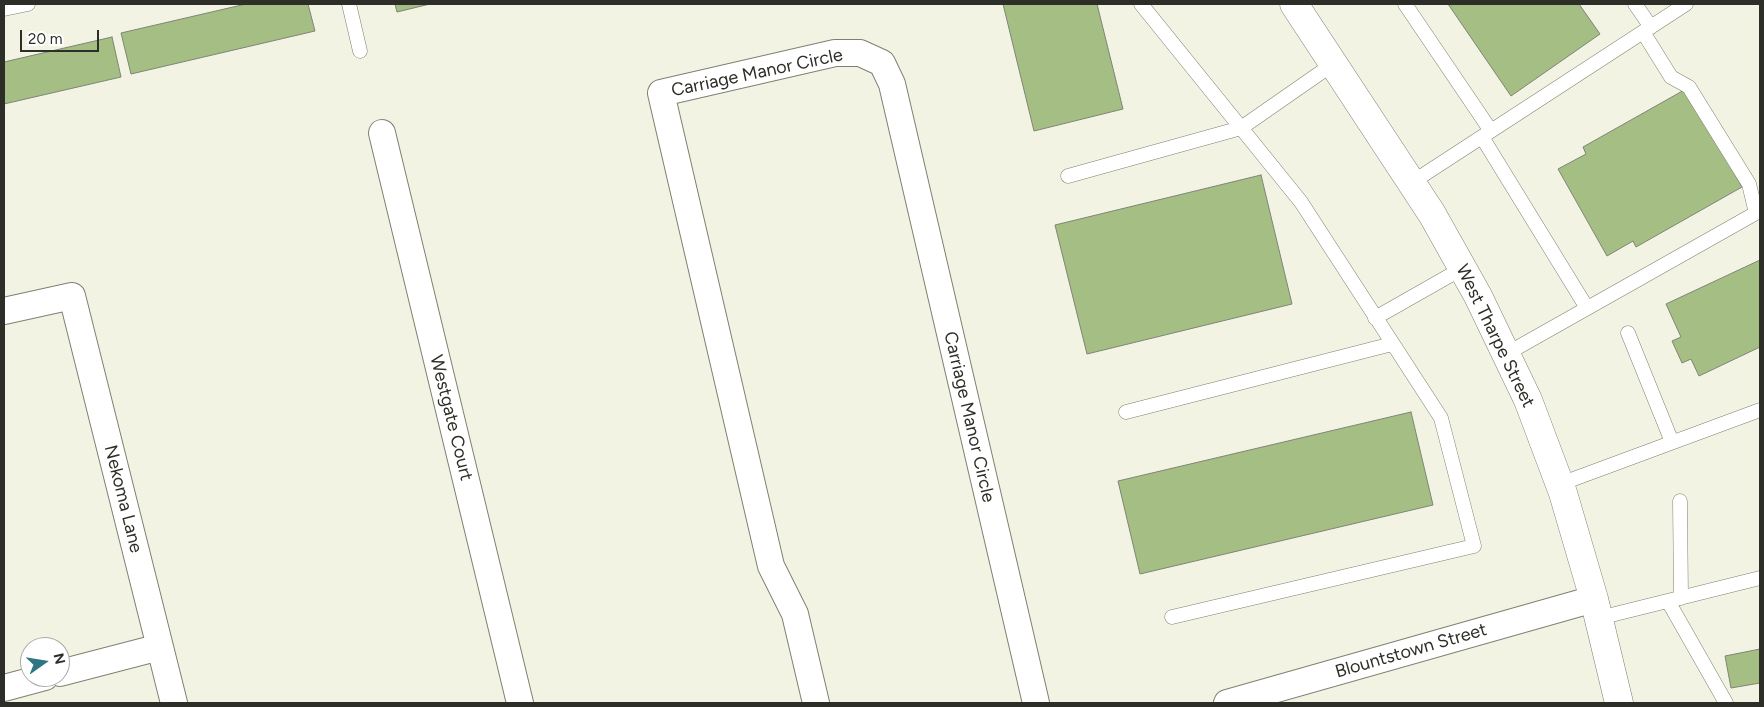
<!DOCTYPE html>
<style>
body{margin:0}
#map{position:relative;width:1764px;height:707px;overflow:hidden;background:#f3f3e3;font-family:Figtree,sans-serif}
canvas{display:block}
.frame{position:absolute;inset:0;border:5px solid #2e2e28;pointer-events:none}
.north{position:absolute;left:20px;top:637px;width:50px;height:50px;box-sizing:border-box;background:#fff;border:1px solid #ababa9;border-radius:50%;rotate:77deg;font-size:14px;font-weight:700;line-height:20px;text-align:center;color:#2e2e28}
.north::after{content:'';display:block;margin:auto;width:18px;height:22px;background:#307584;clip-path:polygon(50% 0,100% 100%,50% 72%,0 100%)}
.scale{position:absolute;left:20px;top:30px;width:79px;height:22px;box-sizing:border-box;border:2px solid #2e2e28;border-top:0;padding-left:6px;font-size:15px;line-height:18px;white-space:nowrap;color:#2e2e28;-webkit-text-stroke:4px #fff;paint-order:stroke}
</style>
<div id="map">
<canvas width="1764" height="707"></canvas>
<div class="frame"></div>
<div class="north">N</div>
<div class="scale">20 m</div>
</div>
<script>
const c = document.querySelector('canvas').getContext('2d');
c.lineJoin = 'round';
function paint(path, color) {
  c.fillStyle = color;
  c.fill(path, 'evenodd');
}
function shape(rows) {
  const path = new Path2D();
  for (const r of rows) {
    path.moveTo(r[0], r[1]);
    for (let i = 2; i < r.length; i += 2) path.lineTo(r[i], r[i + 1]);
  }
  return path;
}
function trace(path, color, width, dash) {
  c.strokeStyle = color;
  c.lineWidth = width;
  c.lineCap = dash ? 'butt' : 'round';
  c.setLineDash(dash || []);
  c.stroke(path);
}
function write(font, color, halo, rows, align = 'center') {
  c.font = font + ' Figtree,sans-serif';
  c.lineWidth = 4;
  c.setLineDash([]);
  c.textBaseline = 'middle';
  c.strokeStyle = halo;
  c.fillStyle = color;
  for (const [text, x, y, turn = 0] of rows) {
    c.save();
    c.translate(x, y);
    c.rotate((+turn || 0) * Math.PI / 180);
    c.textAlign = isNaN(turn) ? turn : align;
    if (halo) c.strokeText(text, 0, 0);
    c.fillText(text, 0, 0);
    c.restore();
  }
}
const building = shape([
 [246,4,308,4,315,31,131,74,121,33,246,4],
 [395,4,430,4,397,12,395,4],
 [1003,4,1097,4,1123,109,1034,131,1003,4],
 [1448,4,1579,4,1600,34,1511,96,1448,4],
 [112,37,121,77,4,104,4,62,112,37],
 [1686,89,1742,187,1636,247,1633,241,1607,256,1558,169,1586,154,1583,147,1686,89],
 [1261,175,1292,304,1087,354,1055,225,1261,175],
 [1760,260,1760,347,1699,376,1691,359,1682,363,1672,341,1681,337,1666,304,1760,260],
 [1411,412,1433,505,1140,574,1118,481,1411,412],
 [1760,649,1760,683,1731,688,1725,656,1760,649]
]);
const lane = shape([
 [349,4,360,51],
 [1141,4,1301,202,1441,418,1474,546,1172,617],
 [1405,4,1491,131],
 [1635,4,1651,27],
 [4,9,28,4],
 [1482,137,1587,308],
 [1068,176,1241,128,1333,64],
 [1411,183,1686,4],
 [1375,318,1463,268],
 [1628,333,1672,442],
 [1506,354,1756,213,1749,184,1689,87,1671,77,1643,32],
 [1126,412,1392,344],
 [1560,484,1760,410],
 [1680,501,1681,598],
 [1668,601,1726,703],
 [1599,618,1760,578]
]);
const street = shape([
 [382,133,520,703],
 [4,311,72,296,174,703],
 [60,673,160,647],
 [4,688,45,677],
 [816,703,795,614,771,566,661,93,835,53,860,53,882,63,892,84,1036,703],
 [1227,703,1594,599]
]);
const secondary = shape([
 [1294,4,1432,214,1478,296,1528,400,1563,493,1594,599,1619,703]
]);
const streetNames = [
 ["Carriage Manor Circle",757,73,-12],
 ["West Tharpe Street",1495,336,64],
 ["Carriage Manor Circle",969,417,77],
 ["Westgate Court",451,418,76],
 ["Nekoma Lane",123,499,76],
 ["Blountstown Street",1411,651,-16]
];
paint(building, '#a4be84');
trace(building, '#7e8477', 1);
trace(lane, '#808072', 15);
trace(street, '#808072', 28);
trace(secondary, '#808072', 29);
trace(lane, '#fff', 14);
trace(street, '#fff', 26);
trace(secondary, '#fff', 28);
write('18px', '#2e2e28', '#fff', streetNames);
</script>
